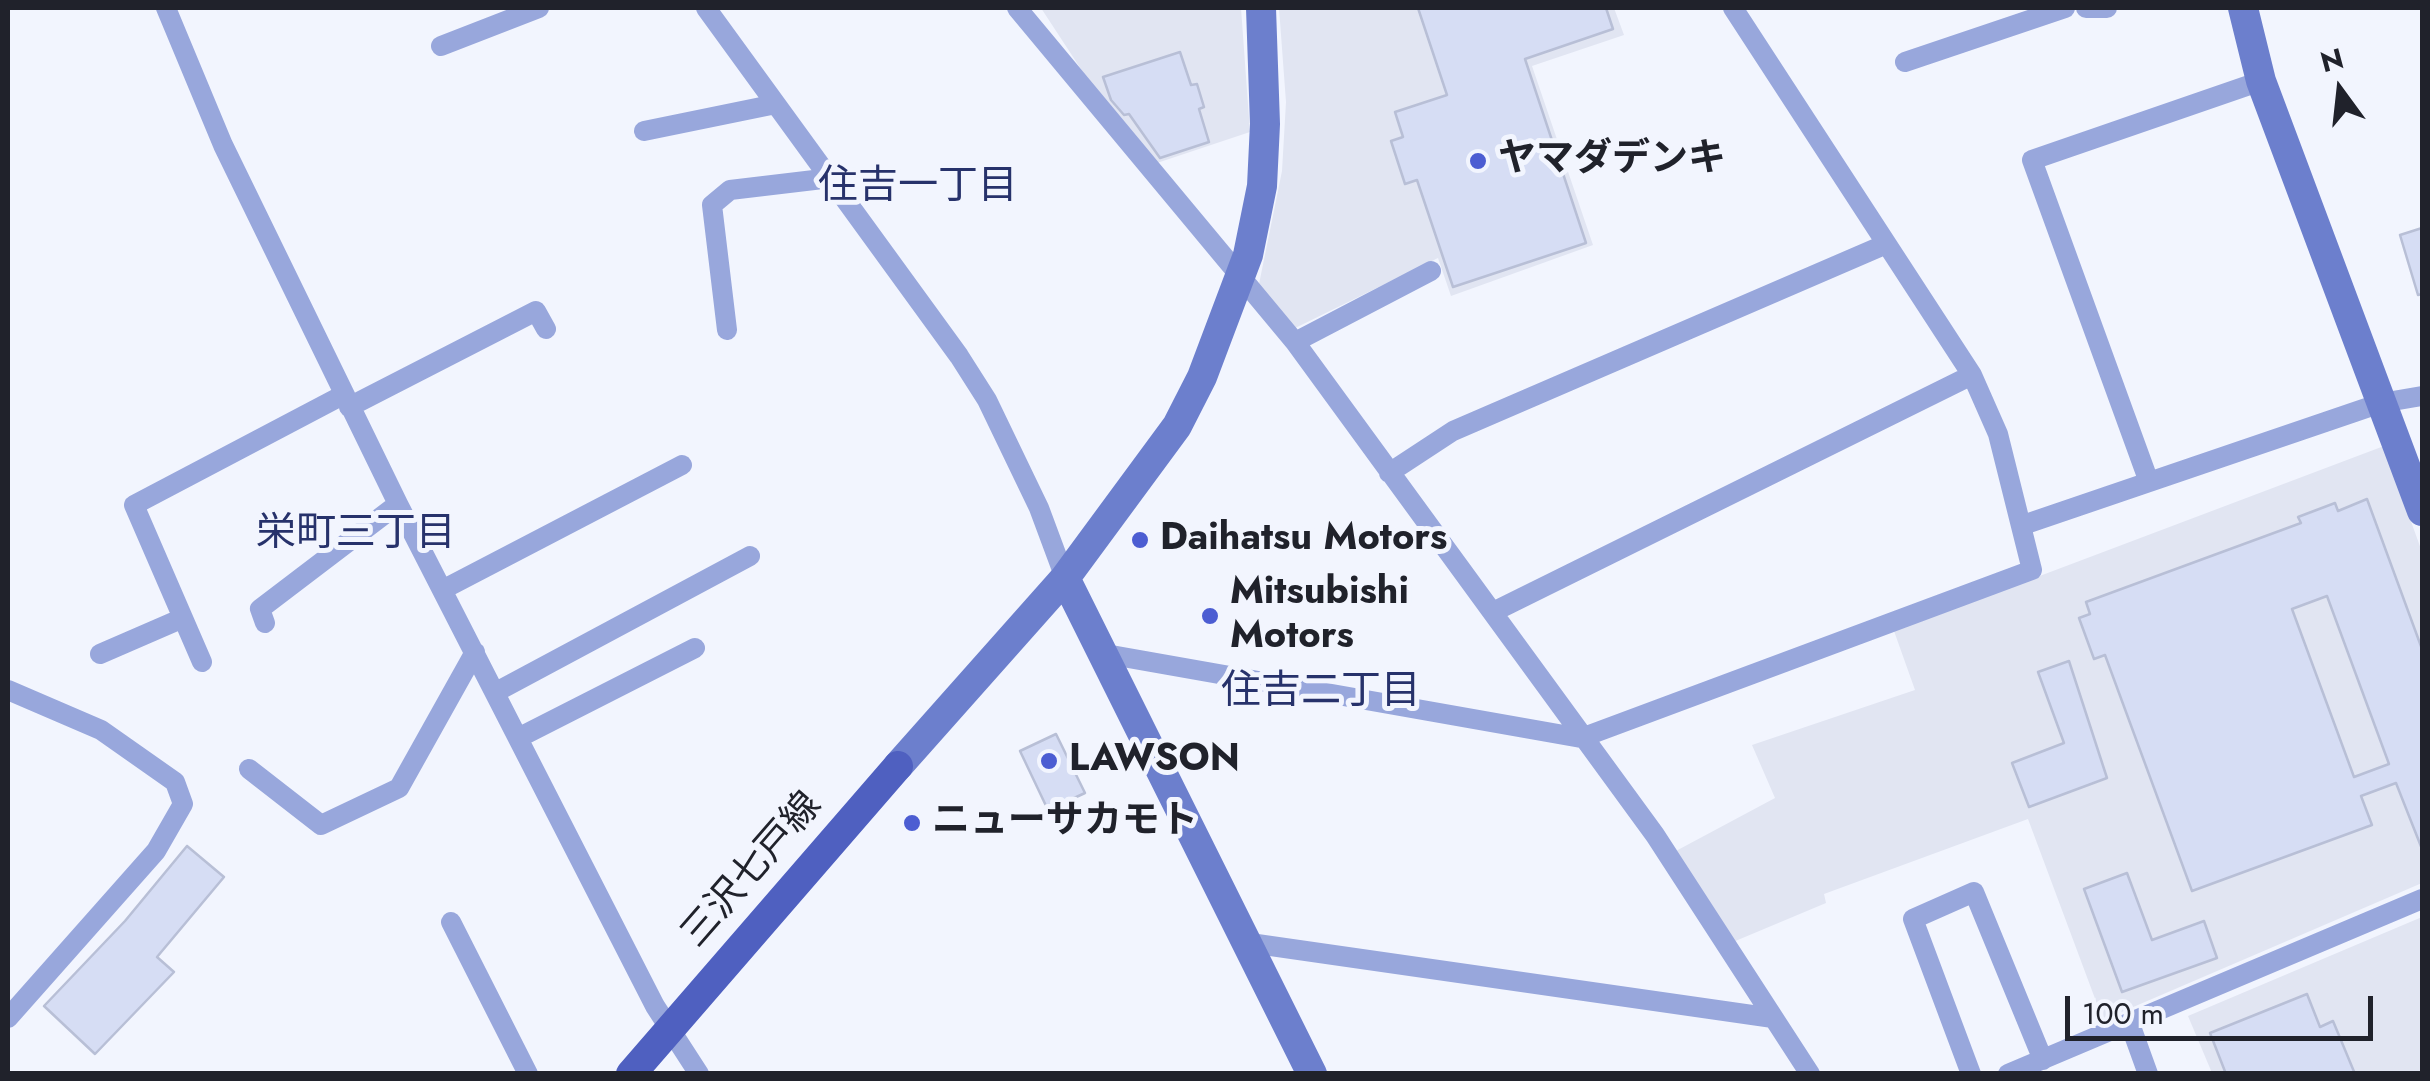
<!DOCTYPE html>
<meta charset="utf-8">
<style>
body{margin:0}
#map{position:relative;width:2430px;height:1081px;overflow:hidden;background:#f2f5fe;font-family:Jost,sans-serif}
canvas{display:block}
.frame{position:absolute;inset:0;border:10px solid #20222b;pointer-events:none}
.north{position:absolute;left:2290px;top:40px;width:100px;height:100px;-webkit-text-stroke:8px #f2f5fe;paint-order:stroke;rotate:345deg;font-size:28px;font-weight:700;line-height:40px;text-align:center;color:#20222b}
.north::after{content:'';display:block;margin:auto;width:35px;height:45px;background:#20222b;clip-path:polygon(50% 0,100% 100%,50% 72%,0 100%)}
.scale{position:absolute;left:2065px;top:996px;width:308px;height:45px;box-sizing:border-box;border:5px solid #20222b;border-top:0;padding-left:12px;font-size:30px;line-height:35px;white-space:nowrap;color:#20222b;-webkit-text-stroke:8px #f2f5fe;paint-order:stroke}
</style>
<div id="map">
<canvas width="2430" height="1081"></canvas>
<div class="frame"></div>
<div class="north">N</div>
<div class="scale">100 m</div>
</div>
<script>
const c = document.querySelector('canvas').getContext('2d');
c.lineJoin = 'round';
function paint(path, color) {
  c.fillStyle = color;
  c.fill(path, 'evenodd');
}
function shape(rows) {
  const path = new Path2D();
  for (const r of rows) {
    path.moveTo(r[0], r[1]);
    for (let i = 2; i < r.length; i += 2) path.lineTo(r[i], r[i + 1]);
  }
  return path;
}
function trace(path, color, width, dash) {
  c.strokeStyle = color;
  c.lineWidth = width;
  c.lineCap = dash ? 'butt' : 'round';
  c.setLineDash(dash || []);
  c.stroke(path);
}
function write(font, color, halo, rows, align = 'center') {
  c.font = font + ' Jost,"Noto Sans JP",sans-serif';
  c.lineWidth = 10;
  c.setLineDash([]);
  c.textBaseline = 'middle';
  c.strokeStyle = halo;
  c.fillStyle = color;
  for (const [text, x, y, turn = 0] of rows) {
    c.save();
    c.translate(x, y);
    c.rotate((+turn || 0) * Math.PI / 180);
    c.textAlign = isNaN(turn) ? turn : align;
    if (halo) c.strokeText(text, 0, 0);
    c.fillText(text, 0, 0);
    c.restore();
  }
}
const built = shape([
 [1041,8,1241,8,1250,132,1145,167],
 [1279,8,1614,8,1624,35,1532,66,1593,245,1451,296,1438,258,1289,331,1258,289,1282,171,1286,102],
 [2384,446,2422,552,2422,883,2103,1020,2028,819,1824,894,1826,903,1733,942,1674,852,1775,798,1752,745,1915,690,1894,631],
 [2422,917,2422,1073,2212,1073,2188,1016]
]);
const building = shape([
 [1418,8,1606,8,1613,29,1525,59,1586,243,1453,287,1417,180,1405,184,1391,141,1403,137,1395,112,1447,95,1418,8],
 [1180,52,1191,85,1197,84,1204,107,1199,109,1209,142,1160,158,1129,114,1124,115,1111,100,1103,77,1180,52],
 [2422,228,2422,294,2418,295,2400,235,2422,228],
 [2367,499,2422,649,2422,849,2396,783,2361,796,2372,825,2192,891,2105,655,2094,659,2079,618,2090,614,2086,602,2301,523,2298,517,2335,503,2338,511,2367,499],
 [2327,596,2389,764,2354,777,2292,609,2327,596],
 [2069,661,2107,778,2029,807,2012,763,2064,743,2038,672,2069,661],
 [1056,734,1085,793,1048,810,1020,751,1056,734],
 [187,846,224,877,157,957,174,972,95,1054,44,1006,125,921,187,846],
 [2127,873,2152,940,2204,921,2217,958,2122,992,2084,889,2127,873],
 [2307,994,2320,1027,2333,1021,2355,1074,2226,1074,2210,1033,2307,994]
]);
const street = shape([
 [166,8,223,145,398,504,655,1006,699,1074],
 [706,8,959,356,987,400,1039,508,1065,578],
 [1017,8,1295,342,1655,835,1810,1074],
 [2086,8,2107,8],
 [441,46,539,8],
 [1905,62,2065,8],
 [644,131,776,104],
 [727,330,712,205,730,190,831,178],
 [1295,342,1431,271],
 [349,407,536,311,546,329],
 [1389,473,1453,431,1884,245],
 [2149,482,2032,160,2261,81],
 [2023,525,2381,403,2422,396],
 [442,590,682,465],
 [1493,612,1972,375],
 [265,623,260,609,398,504],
 [1100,653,1581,738,2032,570,1998,434,1972,375,1733,8],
 [100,654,183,618],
 [202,662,134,505,343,395],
 [8,690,101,730,175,782,183,804,156,851,8,1018],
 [496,692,750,556],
 [520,737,695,648],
 [249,769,321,825,399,788,475,652],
 [451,922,528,1074],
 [1243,942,1773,1018],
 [2130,1024,2148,1074],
 [1971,1074,1913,919,1974,892,2043,1060],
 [2008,1074,2422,899]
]);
const secondary = shape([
 [1261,8,1265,124,1262,186,1248,255,1202,377,1177,426,1065,578,1312,1074],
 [2243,8,2261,81,2422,511],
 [898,766,1065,578]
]);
const primary = shape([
 [631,1074,898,766]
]);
const markers = [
 [1478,161,10,"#4c5dd2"],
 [1140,540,10,"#4c5dd2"],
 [1210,616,10,"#4c5dd2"],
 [1049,761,10,"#4c5dd2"],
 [912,823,10,"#4c5dd2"]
];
const poiNames = [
 ["ヤマダデンキ",1498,161],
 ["Daihatsu Motors",1160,540],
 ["Mitsubishi",1230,594],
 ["Motors",1230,638],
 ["LAWSON",1069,761],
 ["ニューサカモト",932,823]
];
const streetNames = [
 ["三沢七戸線",753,871,-49]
];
const neighbourhoodNames = [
 ["住吉一丁目",918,188],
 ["栄町三丁目",356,535],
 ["住吉二丁目",1321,693]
];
paint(built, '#e1e5f2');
paint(building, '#d6ddf4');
trace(building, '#b8bfd6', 2.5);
trace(street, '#98a7dc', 20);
trace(secondary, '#6c7fcd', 30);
trace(primary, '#4f60c0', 30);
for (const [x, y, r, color] of markers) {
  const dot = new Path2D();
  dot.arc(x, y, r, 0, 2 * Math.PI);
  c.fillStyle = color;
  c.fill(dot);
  trace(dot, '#f2f5fe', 4);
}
write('bold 38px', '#20222b', '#f2f5fe', poiNames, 'left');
write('38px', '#20222b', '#f2f5fe', streetNames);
write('40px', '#27326b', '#f2f5fe', neighbourhoodNames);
</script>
